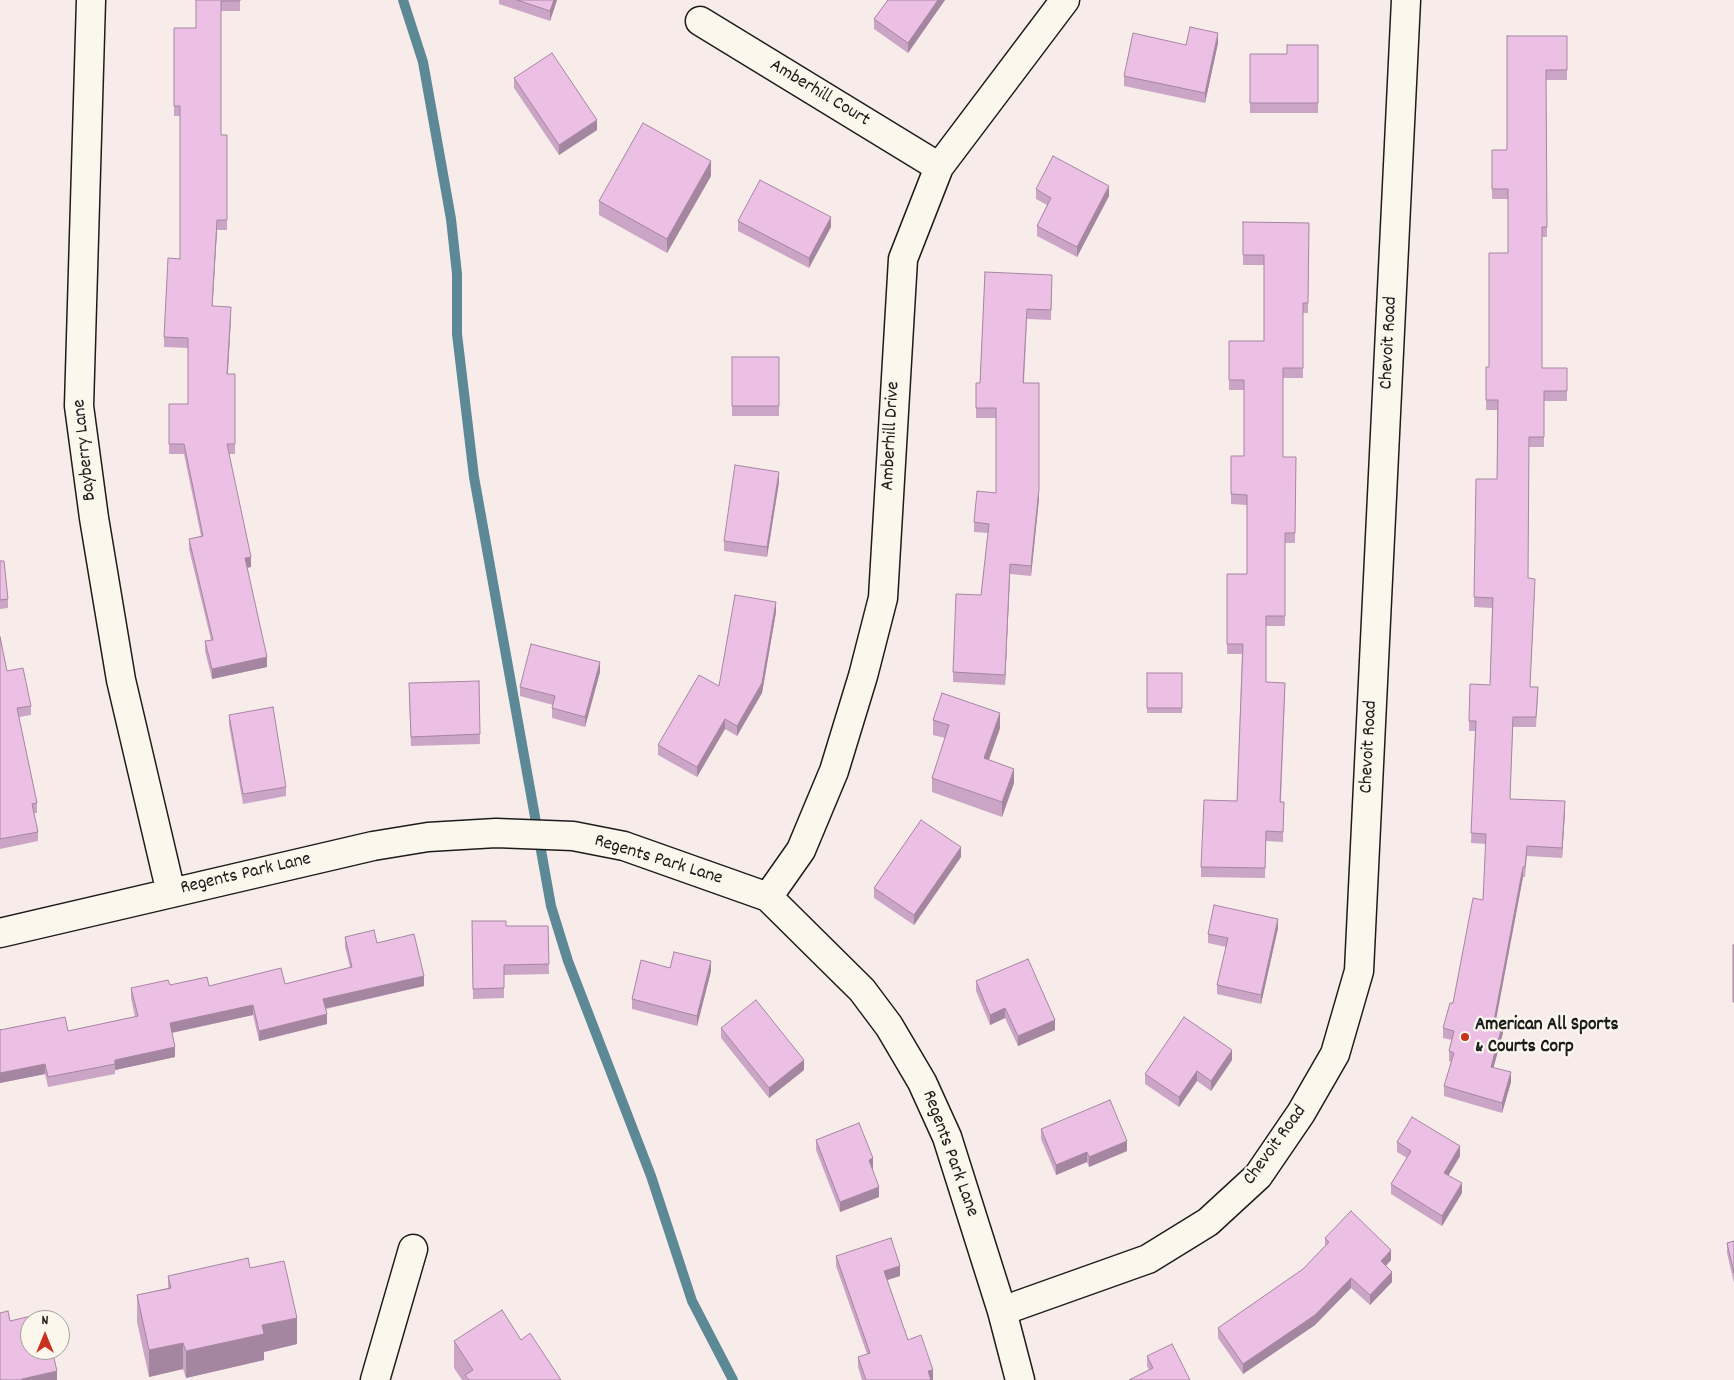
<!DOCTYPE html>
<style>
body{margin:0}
#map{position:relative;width:1734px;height:1380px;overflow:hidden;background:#f8eceb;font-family:Dekko,sans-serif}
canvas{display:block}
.north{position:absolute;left:20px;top:1310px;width:50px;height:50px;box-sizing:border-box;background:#fbf7ec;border:1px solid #a29f99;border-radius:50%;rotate:0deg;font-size:14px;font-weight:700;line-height:20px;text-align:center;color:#1c1c1c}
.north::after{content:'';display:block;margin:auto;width:18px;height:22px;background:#c8321e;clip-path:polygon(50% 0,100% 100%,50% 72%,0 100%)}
</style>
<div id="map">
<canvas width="1734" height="1380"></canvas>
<div class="north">N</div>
</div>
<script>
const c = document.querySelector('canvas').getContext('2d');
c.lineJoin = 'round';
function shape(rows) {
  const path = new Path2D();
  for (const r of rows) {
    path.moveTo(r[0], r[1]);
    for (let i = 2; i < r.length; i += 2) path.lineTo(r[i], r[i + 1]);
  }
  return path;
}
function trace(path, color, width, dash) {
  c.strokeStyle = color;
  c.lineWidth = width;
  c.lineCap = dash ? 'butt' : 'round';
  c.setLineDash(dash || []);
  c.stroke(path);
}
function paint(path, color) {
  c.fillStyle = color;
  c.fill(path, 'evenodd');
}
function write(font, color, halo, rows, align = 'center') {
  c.font = font + ' Dekko,sans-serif';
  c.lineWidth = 4.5;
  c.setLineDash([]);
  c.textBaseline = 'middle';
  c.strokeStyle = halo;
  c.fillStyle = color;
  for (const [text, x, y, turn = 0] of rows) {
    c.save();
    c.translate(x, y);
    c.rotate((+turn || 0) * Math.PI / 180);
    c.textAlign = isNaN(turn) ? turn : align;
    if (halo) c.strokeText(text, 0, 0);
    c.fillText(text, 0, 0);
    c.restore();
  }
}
const stream = shape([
 [403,0,423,62,451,219,457,274,457,334,474,477,551,906,568,961,651,1176,692,1301,733,1380]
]);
const minor = shape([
 [91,0,79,406,94,518,121,680,171,893],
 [700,21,939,167],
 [768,897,801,850,834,771,863,676,883,598,903,259,939,167,1065,0],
 [0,933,373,846,428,837,496,833,573,836,624,846,768,897,862,990,889,1026,922,1082,947,1137,1002,1311,1020,1380],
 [1002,1311,1148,1259,1208,1222,1258,1176,1301,1113,1335,1054,1359,971,1406,0],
 [375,1380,413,1249]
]);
const wall = shape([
 [196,0,240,0,240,11,221,11,221,135,227,135,227,230,217,230,212,306,231,317,228,374,235,374,235,454,229,454,251,567,247,568,267,667,212,679,205,651,205,641,211,640,189,549,189,539,201,536,184,454,169,454,169,404,188,404,188,348,164,347,164,337,180,259,180,116,174,116,174,28,196,28],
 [499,0,557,0,550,21,499,4],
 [888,0,945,0,908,53,874,29,874,19],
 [1507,36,1567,36,1567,80,1546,80,1547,237,1542,237,1542,368,1567,368,1567,401,1544,401,1544,447,1529,447,1528,578,1535,589,1530,687,1538,697,1536,727,1513,727,1510,799,1565,811,1562,858,1527,856,1525,877,1523,877,1495,1021,1503,1033,1493,1067,1511,1082,1502,1113,1444,1096,1444,1086,1451,1062,1449,1061,1449,1051,1452,1040,1443,1038,1443,1028,1453,1003,1483,900,1486,844,1471,843,1475,731,1469,731,1469,721,1490,685,1492,608,1474,607,1476,479,1497,479,1497,410,1486,410,1486,367,1489,367,1508,253,1508,199,1492,199,1492,150,1507,150],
 [1218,43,1205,103,1124,86,1124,76,1186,45],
 [1318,45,1318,113,1250,113,1250,54,1287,54],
 [514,78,597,130,559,155,514,88],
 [711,176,667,253,599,215,599,201],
 [1036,189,1109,196,1077,257,1037,236,1037,226,1047,205,1036,199],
 [738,221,831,227,809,268,738,231],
 [1243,222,1309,223,1308,313,1303,313,1303,378,1283,378,1283,457,1296,457,1295,543,1285,543,1285,626,1266,626,1266,682,1285,693,1281,802,1284,802,1283,842,1266,841,1265,878,1201,877,1201,867,1237,801,1242,654,1227,654,1227,574,1247,574,1247,505,1231,504,1231,456,1244,456,1244,390,1229,390,1229,341,1264,341,1264,265,1243,265],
 [985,272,1052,285,1051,320,1027,319,1024,383,1039,499,1031,576,1010,574,1005,685,953,682,953,672,981,595,988,533,974,532,974,522,996,493,996,418,976,418,976,383,980,383],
 [732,357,779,357,779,416,732,416],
 [779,482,767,557,724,551,724,541],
 [0,561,8,599,8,608,0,609],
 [776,612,762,693,737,736,725,729,697,777,658,755,658,745,719,686],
 [0,637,7,671,31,706,31,715,19,717,37,803,37,813,34,813,38,832,38,841,0,849],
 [600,672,585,727,552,718,552,708,553,705,520,696,520,687],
 [1147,673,1182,673,1182,713,1147,713],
 [479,681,480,744,411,746,409,693],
 [229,715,286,787,286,796,243,804,229,725],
 [933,720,1000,728,989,760,1014,783,1002,817,932,792,932,778,945,738,933,735],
 [961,857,914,925,874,898,874,888],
 [472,921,506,926,548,926,549,974,504,975,504,998,473,999],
 [1278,928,1261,1004,1217,994,1217,985,1226,947,1208,943,1208,934],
 [345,937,377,943,424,986,326,1009,327,1024,259,1041,253,1015,172,1033,175,1057,115,1070,115,1074,48,1087,45,1074,0,1083,0,1029,0,1030,68,1031,135,1017,131,998,131,988,170,985,209,986,285,984,350,967,345,947],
 [670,968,711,971,697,1026,632,1009,632,999],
 [976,981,1055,1030,1018,1046,1005,1018,990,1025,976,991],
 [721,1028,804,1070,769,1098,721,1038],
 [1232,1060,1211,1091,1197,1081,1179,1107,1145,1084,1145,1074],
 [1041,1129,1127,1151,1089,1167,1087,1162,1056,1175,1041,1139],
 [816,1140,873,1168,872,1168,879,1197,840,1212,816,1150],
 [1397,1142,1460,1156,1448,1176,1462,1193,1442,1226,1391,1194,1391,1184,1407,1158,1397,1152],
 [1325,1238,1391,1260,1386,1266,1392,1282,1370,1305,1351,1288,1315,1325,1243,1374,1218,1338,1218,1328,1303,1269,1325,1246],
 [1734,1241,1734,1283,1727,1253,1727,1243],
 [836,1256,900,1276,887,1280,908,1340,933,1380,862,1380,858,1367,858,1357,867,1354,836,1266],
 [250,1268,297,1344,264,1352,264,1360,186,1378,183,1369,149,1377,137,1322,137,1295,168,1288,168,1276],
 [521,1340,561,1380,462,1380,454,1368,454,1341],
 [1147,1356,1190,1380,1149,1370,1147,1366]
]);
const shadedWall = shape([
 [554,0,557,0,550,21,550,11],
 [938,0,945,0,908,53,908,43],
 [1218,33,1218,43,1205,103,1205,93],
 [597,120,597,130,559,155,559,145],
 [711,161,711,176,667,253,667,239],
 [1109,186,1109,196,1077,257,1077,247],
 [831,217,831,227,809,268,809,258],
 [217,220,217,230,212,316,212,306],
 [231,307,231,317,227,384,227,374],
 [779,472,779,482,767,557,767,547],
 [1039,489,1039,499,1031,576,1031,566],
 [251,557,251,567,245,568,245,558],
 [1010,564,1010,574,1005,685,1005,675],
 [776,602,776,612,762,693,737,736,737,726],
 [267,657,267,667,212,679,212,669],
 [600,662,600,672,585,727,585,717],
 [1000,713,1000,728,984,773,984,758],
 [725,719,725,729,697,777,697,767],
 [1014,769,1014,783,1002,817,1002,802],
 [1565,801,1565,811,1562,858,1562,848],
 [961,847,961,857,914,925,914,915],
 [1523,867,1523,877,1494,1031,1494,1021],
 [1278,919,1278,928,1261,1004,1261,995],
 [711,961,711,971,697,1026,697,1016],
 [424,976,424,986,323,1009,323,999],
 [253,1005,253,1015,170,1033,170,1023],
 [1005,1008,1005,1018,990,1025,990,1015],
 [327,1014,327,1024,259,1041,259,1031],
 [1055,1020,1055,1030,1018,1046,1018,1036],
 [1503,1023,1503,1033,1491,1077,1491,1067],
 [175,1047,175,1057,115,1070,115,1060],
 [1232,1050,1232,1060,1211,1091,1211,1081],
 [804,1060,804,1070,769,1098,769,1088],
 [45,1064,45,1074,0,1083,0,1073],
 [1197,1071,1197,1081,1179,1107,1179,1097],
 [1511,1072,1511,1082,1502,1113,1502,1103],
 [1127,1141,1127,1151,1089,1167,1089,1157],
 [1460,1146,1460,1156,1444,1183,1444,1173],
 [1087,1152,1087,1162,1056,1175,1056,1165],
 [873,1158,873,1168,869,1170,869,1160],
 [1462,1183,1462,1193,1442,1226,1442,1216],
 [879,1187,879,1197,840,1212,840,1202],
 [1391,1250,1391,1260,1381,1271,1381,1261],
 [900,1266,900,1276,884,1281,884,1271],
 [1392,1272,1392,1282,1370,1305,1370,1295],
 [1351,1278,1351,1288,1315,1325,1243,1374,1243,1364],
 [297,1318,297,1344,264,1352,264,1360,186,1378,186,1351,262,1325],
 [183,1343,183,1369,149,1377,149,1350],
 [933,1370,933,1380,928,1380,928,1371],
 [57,1371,57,1380,22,1380,22,1379]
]);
const building = shape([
 [196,0,240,0,240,1,221,1,221,135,227,135,227,220,217,220,212,306,231,307,227,374,235,374,235,444,227,444,251,557,245,558,267,657,212,669,205,641,213,640,189,539,203,536,184,444,169,444,169,404,188,404,188,338,164,337,168,258,180,259,180,106,174,106,174,28,196,28,196,0],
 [517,0,554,0,550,11,517,0],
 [888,0,938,0,908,43,874,19,888,0],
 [1190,27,1218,33,1205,93,1124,76,1133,33,1186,45,1190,27],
 [1507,36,1567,36,1567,70,1546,70,1547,227,1542,227,1542,368,1567,368,1567,391,1544,391,1544,437,1529,437,1528,578,1535,579,1530,687,1538,687,1536,717,1513,717,1510,799,1565,801,1562,848,1527,846,1525,867,1523,867,1494,1021,1503,1023,1491,1067,1511,1072,1502,1103,1444,1086,1454,1053,1449,1051,1454,1031,1443,1028,1450,1003,1453,1003,1473,898,1483,900,1486,834,1471,833,1476,721,1469,721,1470,684,1490,685,1493,598,1474,597,1476,479,1497,479,1498,400,1486,400,1486,367,1489,367,1489,253,1508,253,1508,189,1492,189,1492,150,1507,150,1507,36],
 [1287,45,1318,45,1318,103,1250,103,1250,54,1287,54,1287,45],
 [552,53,597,120,559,145,514,78,552,53],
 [643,123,711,161,667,239,599,201,643,123],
 [1053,156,1109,186,1077,247,1037,226,1051,198,1036,189,1053,156],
 [760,180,831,217,809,258,738,221,760,180],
 [1243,222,1309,223,1308,303,1303,303,1303,368,1283,368,1283,457,1296,457,1295,533,1285,533,1285,616,1266,616,1266,682,1285,683,1280,802,1284,802,1283,832,1266,831,1265,868,1201,867,1204,800,1237,801,1243,644,1227,644,1227,574,1247,574,1247,495,1231,494,1231,456,1244,456,1244,380,1229,380,1229,341,1264,341,1264,255,1243,255,1243,222],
 [985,272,1052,275,1051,310,1027,309,1023,383,1039,383,1039,489,1031,566,1010,564,1005,675,953,672,956,594,981,595,989,524,974,522,977,491,996,493,996,408,976,408,976,383,980,383,985,272],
 [732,357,779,357,779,406,732,406,732,357],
 [735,465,779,472,767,547,724,541,735,465],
 [0,561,4,561,8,599,0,600,0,561],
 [735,595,776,602,762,683,737,726,725,719,697,767,658,745,699,675,719,686,735,595],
 [0,637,7,671,23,668,31,706,17,708,37,803,32,804,38,832,0,839,0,637],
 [531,644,600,662,585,717,552,708,555,696,520,687,531,644],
 [1147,673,1182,673,1182,708,1147,708,1147,673],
 [479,681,480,734,411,737,409,683,479,681],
 [942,693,1000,713,984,758,1014,769,1002,802,932,778,949,725,933,720,942,693],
 [273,707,286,787,243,794,229,715,273,707],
 [921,820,961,847,914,915,874,888,921,820],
 [1214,905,1278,919,1261,995,1217,985,1228,938,1208,934,1214,905],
 [472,921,506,921,506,926,548,926,549,964,504,965,504,988,473,989,472,921],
 [374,930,377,943,414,934,424,976,323,999,327,1014,259,1031,253,1005,170,1023,175,1047,115,1060,115,1064,48,1077,45,1064,0,1073,0,1029,0,1030,65,1017,68,1031,138,1016,131,988,168,980,170,985,207,977,209,986,281,968,285,984,352,967,345,937,374,930],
 [1733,945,1734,945,1734,1002,1733,1002,1733,945],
 [674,952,711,961,697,1016,632,999,641,960,670,968,674,952],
 [1028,959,1055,1020,1018,1036,1005,1008,990,1015,976,981,1028,959],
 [756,1000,804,1060,769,1088,721,1028,756,1000],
 [1184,1017,1232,1050,1211,1081,1197,1071,1179,1097,1145,1074,1184,1017],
 [1110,1100,1127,1141,1089,1157,1087,1152,1056,1165,1041,1129,1110,1100],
 [1412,1117,1460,1146,1444,1173,1462,1183,1442,1216,1391,1184,1411,1151,1397,1142,1412,1117],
 [859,1123,873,1158,869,1160,879,1187,840,1202,816,1140,859,1123],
 [1351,1211,1391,1250,1381,1261,1392,1272,1370,1295,1351,1278,1315,1315,1243,1364,1218,1328,1303,1269,1329,1242,1325,1238,1351,1211],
 [891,1238,900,1266,884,1271,908,1340,921,1335,933,1370,928,1371,931,1380,866,1380,858,1357,870,1353,836,1256,891,1238],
 [1734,1241,1734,1273,1727,1243,1734,1241],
 [248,1258,250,1268,284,1261,297,1318,262,1325,264,1334,186,1351,183,1343,149,1350,137,1295,171,1288,168,1276,248,1258],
 [502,1310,521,1340,530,1333,561,1380,469,1380,465,1375,473,1370,454,1341,502,1310],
 [8,1311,10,1321,44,1313,45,1320,30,1320,30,1350,52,1350,57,1371,22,1379,22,1380,0,1380,0,1313,8,1311],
 [1172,1344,1190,1380,1129,1380,1153,1368,1147,1356,1172,1344]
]);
const markers = [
 [1465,1037,5,"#c8321e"]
];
const streetNames = [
 ["Amberhill Court",819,94,31],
 ["Chevoit Road",1390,343,-87],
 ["Amberhill Drive",892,436,-87],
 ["Bayberry Lane",86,450,-96],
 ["Chevoit Road",1370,747,-87],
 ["Regents Park Lane",658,861,17],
 ["Regents Park Lane",246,875,-13],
 ["Chevoit Road",1276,1146,-54],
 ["Regents Park Lane",949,1154,70]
];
const poiNames = [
 ["American All Sports",1475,1026],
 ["& Courts Corp",1475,1048]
];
trace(stream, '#5c8995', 10);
trace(minor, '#1c1c1c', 31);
trace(minor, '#fbf7ec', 28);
paint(wall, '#cba5c5');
paint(shadedWall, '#a586a0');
paint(building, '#ecc0e5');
trace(building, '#a586a0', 1);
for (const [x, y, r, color] of markers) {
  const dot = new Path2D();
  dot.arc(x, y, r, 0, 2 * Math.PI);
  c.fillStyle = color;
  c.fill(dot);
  trace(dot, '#fbf7ec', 2);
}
write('19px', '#1c1c1c', '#fbf7ec', streetNames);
write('bold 19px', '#1c1c1c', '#fbf7ec', poiNames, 'left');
</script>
